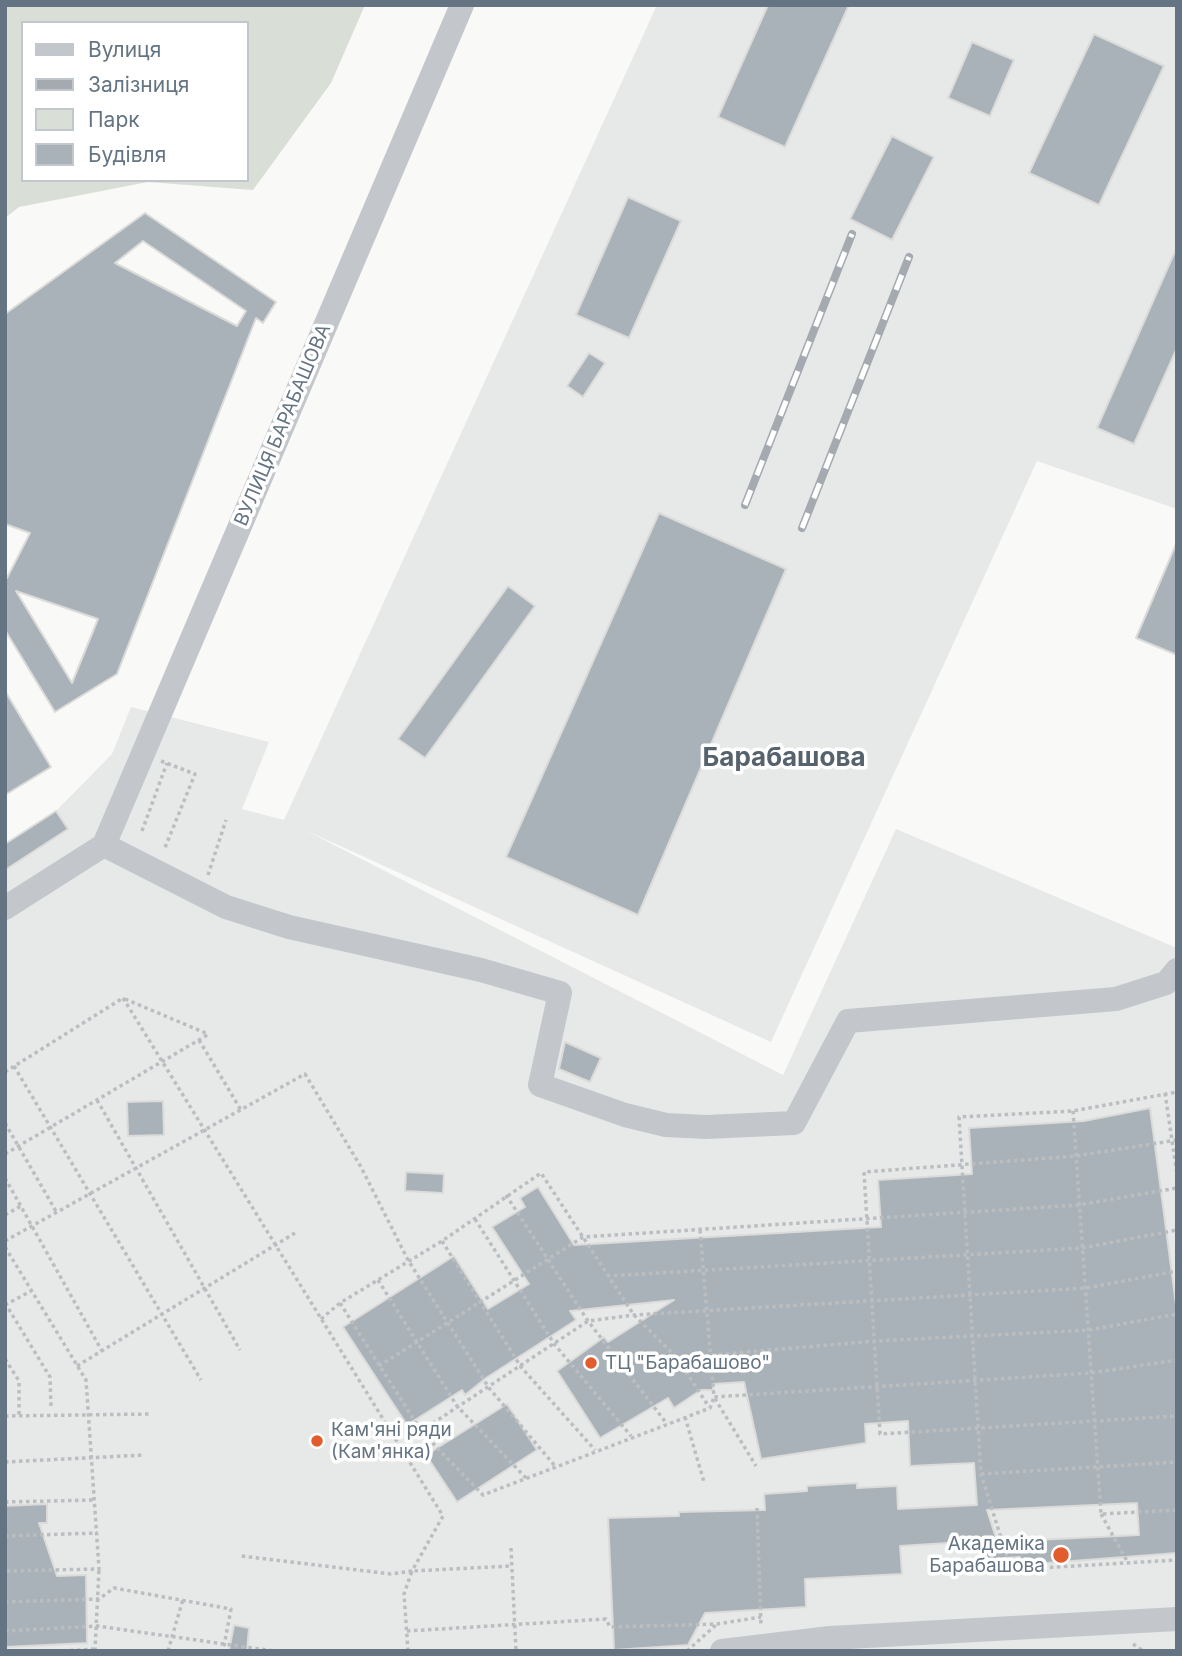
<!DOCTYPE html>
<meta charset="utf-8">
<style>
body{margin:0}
#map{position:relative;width:1182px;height:1656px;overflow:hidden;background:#f9f9f7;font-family:Inter,sans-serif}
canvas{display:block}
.frame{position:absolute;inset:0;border:7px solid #657482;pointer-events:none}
.legend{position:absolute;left:21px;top:21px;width:228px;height:161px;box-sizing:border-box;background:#fff;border:2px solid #c1c7cd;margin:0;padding:9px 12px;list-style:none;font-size:21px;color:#657482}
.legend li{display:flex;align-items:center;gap:14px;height:35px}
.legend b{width:35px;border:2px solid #c1c7cd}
</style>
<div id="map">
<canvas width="1182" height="1656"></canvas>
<div class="frame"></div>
<ul class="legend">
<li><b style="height:9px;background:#c3c7cb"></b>Вулиця</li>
<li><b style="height:9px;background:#a4aab0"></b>Залізниця</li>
<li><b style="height:19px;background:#d9ded6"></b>Парк</li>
<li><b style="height:19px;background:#a9b2b8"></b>Будівля</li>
</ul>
</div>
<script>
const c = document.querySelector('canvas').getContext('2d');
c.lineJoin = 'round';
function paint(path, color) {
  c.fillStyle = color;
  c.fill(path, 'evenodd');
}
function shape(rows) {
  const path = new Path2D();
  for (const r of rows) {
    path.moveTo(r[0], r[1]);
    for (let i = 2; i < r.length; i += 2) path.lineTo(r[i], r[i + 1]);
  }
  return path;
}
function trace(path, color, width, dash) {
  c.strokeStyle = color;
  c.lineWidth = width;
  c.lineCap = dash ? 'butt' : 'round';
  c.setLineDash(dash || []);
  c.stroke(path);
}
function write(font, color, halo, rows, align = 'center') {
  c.font = font + ' Inter,sans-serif';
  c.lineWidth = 7;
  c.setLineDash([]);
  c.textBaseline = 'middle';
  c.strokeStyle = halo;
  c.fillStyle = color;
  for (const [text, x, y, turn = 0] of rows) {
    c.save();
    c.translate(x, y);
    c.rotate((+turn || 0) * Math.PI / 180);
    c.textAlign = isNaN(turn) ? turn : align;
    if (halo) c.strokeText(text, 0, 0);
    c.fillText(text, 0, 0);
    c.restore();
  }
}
const built = shape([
 [657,5,1177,5,1177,509,1037,461,771,1042,305,830,783,1075,896,829,1177,948,1177,1651,5,1651,5,844,56,811,112,754,131,707,269,742,242,809,284,820]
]);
const green = shape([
 [5,5,365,5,331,83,253,190,148,182,19,207,5,218],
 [23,23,247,23,247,180,23,180]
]);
const building = shape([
 [768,5,849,5,785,147,718,117,768,5],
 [1094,34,1164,66,1099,205,1029,173,1094,34],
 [972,42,1014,60,990,116,948,98,972,42],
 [892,136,934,157,892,240,850,219,892,136],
 [628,197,681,221,629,338,576,315,628,197],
 [145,213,276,302,263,323,256,318,117,674,55,712,5,630,5,574,7,578,30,533,5,524,5,314,145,213],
 [143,241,246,311,237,326,115,263,143,241],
 [16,591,98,619,72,683,16,591],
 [1177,247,1177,348,1134,444,1097,428,1177,247],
 [589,353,605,363,583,397,567,386,589,353],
 [659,513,786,569,638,915,506,857,659,513],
 [1177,542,1177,655,1136,638,1177,542],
 [508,586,535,606,425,758,398,739,508,586],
 [5,691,51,767,5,795,5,691],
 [56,811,68,829,5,870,5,844,56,811],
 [565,1042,601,1058,590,1082,559,1069,565,1042],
 [163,1101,164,1135,128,1136,127,1102,163,1101],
 [1150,1108,1177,1312,1177,1553,1020,1565,1020,1557,980,1560,979,1541,900,1546,902,1574,805,1579,806,1607,705,1613,688,1645,614,1650,608,1518,679,1516,679,1512,765,1510,764,1494,807,1491,807,1486,857,1483,857,1488,897,1486,898,1509,977,1505,974,1463,910,1466,908,1421,865,1424,866,1443,761,1459,744,1382,713,1384,713,1390,701,1390,674,1408,668,1398,600,1438,557,1371,604,1337,608,1342,674,1300,570,1311,576,1320,486,1378,465,1395,462,1390,407,1425,343,1327,454,1256,488,1309,529,1284,492,1227,525,1207,520,1198,538,1187,574,1245,881,1227,878,1180,972,1174,969,1128,1084,1121,1150,1108],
 [1137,1503,1139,1535,1036,1540,997,1541,987,1510,1137,1503],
 [406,1172,444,1174,443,1193,405,1191,406,1172],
 [507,1404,537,1450,457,1502,426,1455,507,1404],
 [47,1504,47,1523,39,1523,57,1576,86,1575,87,1643,5,1647,5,1506,47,1504],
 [234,1625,249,1628,247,1651,229,1651,234,1625]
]);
const path = shape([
 [161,761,195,774,164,850],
 [142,831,167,763],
 [208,875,226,820],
 [123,998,443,1516,412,1571,391,1574,241,1556],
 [125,999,208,1034],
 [199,1040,241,1110],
 [14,1066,201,1380],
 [5,1072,123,998],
 [1165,1093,1177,1174],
 [97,1100,240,1350],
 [1073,1111,1101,1514,1177,1510],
 [5,1123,57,1213],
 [1177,1140,1076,1156,864,1172,880,1434,1177,1416],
 [5,1154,209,1034],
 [5,1178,102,1351],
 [506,1195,588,1321,667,1424],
 [5,1215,21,1206],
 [475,1219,555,1345,631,1436],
 [700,1230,714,1397,1091,1373,1177,1360],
 [5,1241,305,1074,361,1167,408,1260,489,1388,555,1466],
 [442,1241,521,1367,595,1450],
 [5,1247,86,1380,99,1569,5,1571],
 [607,1276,1082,1248,1177,1230],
 [378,1280,457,1406,526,1478],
 [5,1303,50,1377,51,1406],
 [340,1303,421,1431,483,1495,710,1408,714,1397,756,1466],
 [5,1305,31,1291],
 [321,1319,340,1303,442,1241,541,1173,634,1315,677,1358,709,1407],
 [677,1358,876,1341,1089,1330,1177,1314],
 [5,1359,19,1381,19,1416],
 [77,1366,295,1233],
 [379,1366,583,1237,1078,1205,1177,1188],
 [5,1416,151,1414],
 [685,1417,704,1482],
 [421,1431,588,1321,634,1315,1086,1288,1177,1271],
 [5,1462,144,1455],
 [981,1474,1177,1462],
 [5,1502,94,1500],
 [757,1508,761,1625],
 [1101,1514,1128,1563],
 [5,1536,97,1533],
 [511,1548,516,1651],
 [1011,1570,981,1474,959,1117,1073,1111,1177,1092],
 [987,1571,1177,1560],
 [5,1602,99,1599,114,1588,231,1609,223,1651],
 [5,1631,97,1626,274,1651],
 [407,1631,606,1619,610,1627,717,1624,761,1617],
 [1133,1644,1143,1651],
 [63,1651,95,1649],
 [95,1651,99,1569],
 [168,1651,183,1599],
 [408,1651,404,1594,412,1571,511,1566],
 [687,1651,717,1624]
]);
const minor = shape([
 [104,845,226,907,289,927,481,970,560,993,540,1085,625,1115,666,1125,706,1127,794,1123,848,1021,1116,999,1166,983,1177,970],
 [104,845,462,5],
 [5,908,104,845],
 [722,1651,830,1638,1177,1619]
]);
const rail = shape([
 [745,505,852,234],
 [802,528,909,257]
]);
const markers = [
 [591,1363,7,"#e35c2e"],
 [317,1441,7,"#e35c2e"],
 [1061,1555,9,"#e35c2e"]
];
const streetNames = [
 ["ВУЛИЦЯ БАРАБАШОВА",283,425,-67]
];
const poiNames = [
 ["ТЦ \"Барабашово\"",605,1363],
 ["Кам'яні ряди",331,1430],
 ["(Кам'янка)",331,1452],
 ["Академіка",1045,1544,"right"],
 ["Барабашова",1045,1566,"right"]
];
const districtNames = [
 ["Барабашова",784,758]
];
paint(built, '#e7e8e8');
paint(green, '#d9ded6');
paint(building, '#a9b2b8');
trace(building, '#dbdbd9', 2);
trace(path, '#bbbec1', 3.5, [3.5, 3.5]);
trace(minor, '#c3c7cb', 24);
trace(rail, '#a4aab0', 8);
trace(rail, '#fff', 5, [16]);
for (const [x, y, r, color] of markers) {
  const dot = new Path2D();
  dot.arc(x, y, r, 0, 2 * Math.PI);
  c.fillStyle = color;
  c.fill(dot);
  trace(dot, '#fff', 2.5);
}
write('19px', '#657482', '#fff', streetNames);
write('19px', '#657482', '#fff', poiNames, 'left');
write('bold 26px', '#56636d', '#fff', districtNames);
</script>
